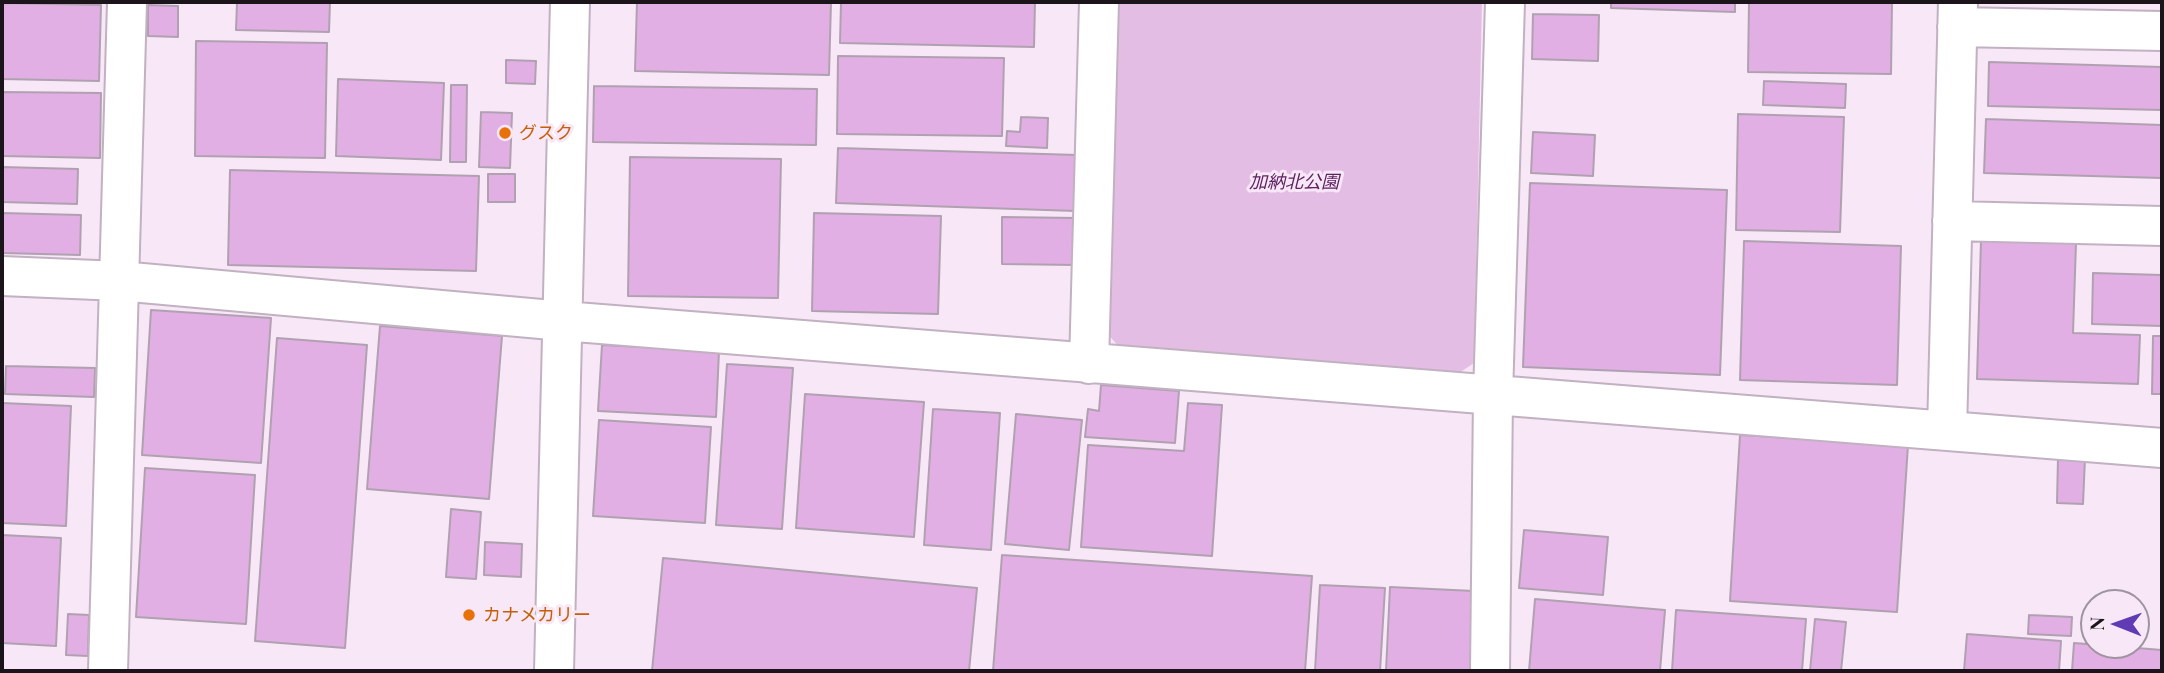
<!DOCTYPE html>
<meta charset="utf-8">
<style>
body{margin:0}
#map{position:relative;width:2164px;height:673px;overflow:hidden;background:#f7e7f7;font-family:"Playfair Display",serif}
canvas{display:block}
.frame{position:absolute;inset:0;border:4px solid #1b151b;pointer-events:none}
.north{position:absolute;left:2080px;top:589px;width:70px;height:70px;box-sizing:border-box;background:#f7e7f7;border:2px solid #9f939f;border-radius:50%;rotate:271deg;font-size:19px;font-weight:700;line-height:28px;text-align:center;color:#1b151b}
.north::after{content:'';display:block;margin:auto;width:24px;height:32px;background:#603bb3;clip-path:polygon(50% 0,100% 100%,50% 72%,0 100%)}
</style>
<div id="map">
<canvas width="2164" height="673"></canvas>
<div class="frame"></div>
<div class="north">N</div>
</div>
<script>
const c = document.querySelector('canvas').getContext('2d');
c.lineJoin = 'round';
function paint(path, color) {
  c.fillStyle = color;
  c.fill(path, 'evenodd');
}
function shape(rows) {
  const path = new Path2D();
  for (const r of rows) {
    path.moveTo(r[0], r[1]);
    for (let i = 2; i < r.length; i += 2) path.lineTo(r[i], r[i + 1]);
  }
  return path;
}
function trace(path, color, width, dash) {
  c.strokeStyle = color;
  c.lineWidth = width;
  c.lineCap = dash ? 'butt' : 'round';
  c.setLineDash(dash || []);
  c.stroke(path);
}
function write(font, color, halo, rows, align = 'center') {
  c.font = font + ' "Playfair Display","Noto Sans JP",serif';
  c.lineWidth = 6;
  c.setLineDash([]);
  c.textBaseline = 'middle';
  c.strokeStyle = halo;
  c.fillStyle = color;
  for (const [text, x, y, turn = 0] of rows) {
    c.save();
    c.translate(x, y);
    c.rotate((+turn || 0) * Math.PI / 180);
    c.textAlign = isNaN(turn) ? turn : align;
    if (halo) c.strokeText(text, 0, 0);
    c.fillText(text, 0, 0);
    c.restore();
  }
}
const green = shape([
 [1115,2,1482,2,1474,363,1456,375,1121,349,1105,331]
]);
const building = shape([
 [237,2,330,2,329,32,236,30,237,2],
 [637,2,831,2,829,75,635,71,637,2],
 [841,2,1035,2,1034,47,840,43,841,2],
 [1611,2,1735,2,1735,12,1611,8,1611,2],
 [1749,2,1892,2,1891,74,1748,72,1749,2],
 [2,3,101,5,99,81,2,79,2,3],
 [148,5,178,6,178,37,148,36,148,5],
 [1533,14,1599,15,1598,61,1532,59,1533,14],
 [196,41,327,43,325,158,195,156,196,41],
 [838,56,1004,58,1002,136,837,134,838,56],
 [506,60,536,61,535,84,506,83,506,60],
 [1989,62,2162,67,2162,110,1988,106,1989,62],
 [338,79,444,83,441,160,336,156,338,79],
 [1764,81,1846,84,1845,108,1763,105,1764,81],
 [451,85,467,85,466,162,450,162,451,85],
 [594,86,817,89,816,145,593,142,594,86],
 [2,92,101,93,100,158,2,156,2,92],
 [481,112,512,113,510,168,479,167,481,112],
 [1738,114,1844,117,1840,232,1736,230,1738,114],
 [1021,117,1048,118,1047,148,1006,146,1007,131,1020,132,1021,117],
 [1986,119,2162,125,2162,178,1984,173,1986,119],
 [1533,132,1595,135,1593,176,1531,173,1533,132],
 [838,148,1078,155,1076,211,836,203,838,148],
 [630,157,781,159,778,298,628,296,630,157],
 [2,167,78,169,77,204,2,202,2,167],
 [230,170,479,176,476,271,228,265,230,170],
 [488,174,515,174,515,202,488,202,488,174],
 [1530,183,1727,190,1720,375,1523,367,1530,183],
 [2,213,81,215,80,255,2,253,2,213],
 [814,213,941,216,938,314,812,311,814,213],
 [1002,217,1077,218,1075,265,1002,264,1002,217],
 [1981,240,2076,243,2073,333,2140,335,2138,384,1977,379,1981,240],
 [1744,241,1901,246,1897,385,1740,380,1744,241],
 [2093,273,2162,275,2162,326,2092,324,2093,273],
 [151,310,271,318,261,463,142,455,151,310],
 [380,326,502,336,489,499,367,489,380,326],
 [2153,336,2162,336,2162,394,2152,394,2153,336],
 [277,338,367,345,345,648,255,641,277,338],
 [602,345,719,351,716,417,598,411,602,345],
 [727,364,793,368,782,529,716,525,727,364],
 [6,366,95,368,94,397,5,394,6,366],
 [1101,385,1179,391,1175,443,1085,437,1088,409,1099,411,1101,385],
 [805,394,924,402,914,537,796,528,805,394],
 [2,403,71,406,66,526,2,523,2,403],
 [1188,403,1222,405,1212,556,1081,547,1088,445,1184,451,1188,403],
 [933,409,1000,413,991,550,924,545,933,409],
 [1016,414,1082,420,1069,550,1005,544,1016,414],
 [599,420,711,427,705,523,593,516,599,420],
 [1740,435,1908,445,1897,612,1730,601,1740,435],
 [2058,458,2085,458,2083,504,2057,503,2058,458],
 [145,468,255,475,246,624,136,617,145,468],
 [451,509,481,512,476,579,446,577,451,509],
 [1524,530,1608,537,1603,595,1519,588,1524,530],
 [2,535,61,538,56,646,2,643,2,535],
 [485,542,522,544,521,577,484,575,485,542],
 [1002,555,1312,576,1305,671,993,671,1002,555],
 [663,558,977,588,969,671,652,671,663,558],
 [1320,585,1385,588,1380,671,1315,671,1320,585],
 [1390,587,1474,591,1470,671,1386,671,1390,587],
 [1535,599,1665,610,1660,671,1529,671,1535,599],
 [1676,610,1806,619,1802,671,1672,671,1676,610],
 [68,614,89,615,88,656,66,655,68,614],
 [2029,615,2072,617,2071,636,2028,634,2029,615],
 [1815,619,1846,622,1841,671,1810,671,1815,619],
 [1967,634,2061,641,2059,671,1964,671,1967,634],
 [2074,643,2162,650,2161,671,2072,671,2074,643]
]);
const minor = shape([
 [1957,27,2162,31],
 [1952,221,2162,226],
 [2,276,120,281,563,321,2162,448],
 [1089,364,1099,2],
 [1947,431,1958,2],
 [108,671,127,2],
 [554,671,570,2],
 [1490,671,1493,396,1505,2]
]);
const markers = [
 [505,133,7,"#e8710a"],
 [469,615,7,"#e8710a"]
];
const foodNames = [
 ["グスク",519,133],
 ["カナメカリー",483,615]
];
const parkNames = [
 ["加納北公園",1294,182]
];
paint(green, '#e4bde4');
paint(building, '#e2afe4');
trace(building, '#b0a1b0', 2);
trace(minor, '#c1b1c1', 42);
trace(minor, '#fff', 38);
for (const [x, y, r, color] of markers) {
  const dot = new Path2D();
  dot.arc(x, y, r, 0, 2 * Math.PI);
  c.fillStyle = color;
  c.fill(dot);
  trace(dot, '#f7e7f7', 2.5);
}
write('18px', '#c56008', '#f7e7f7', foodNames, 'left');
write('italic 18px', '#5f2362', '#f7e7f7', parkNames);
</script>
